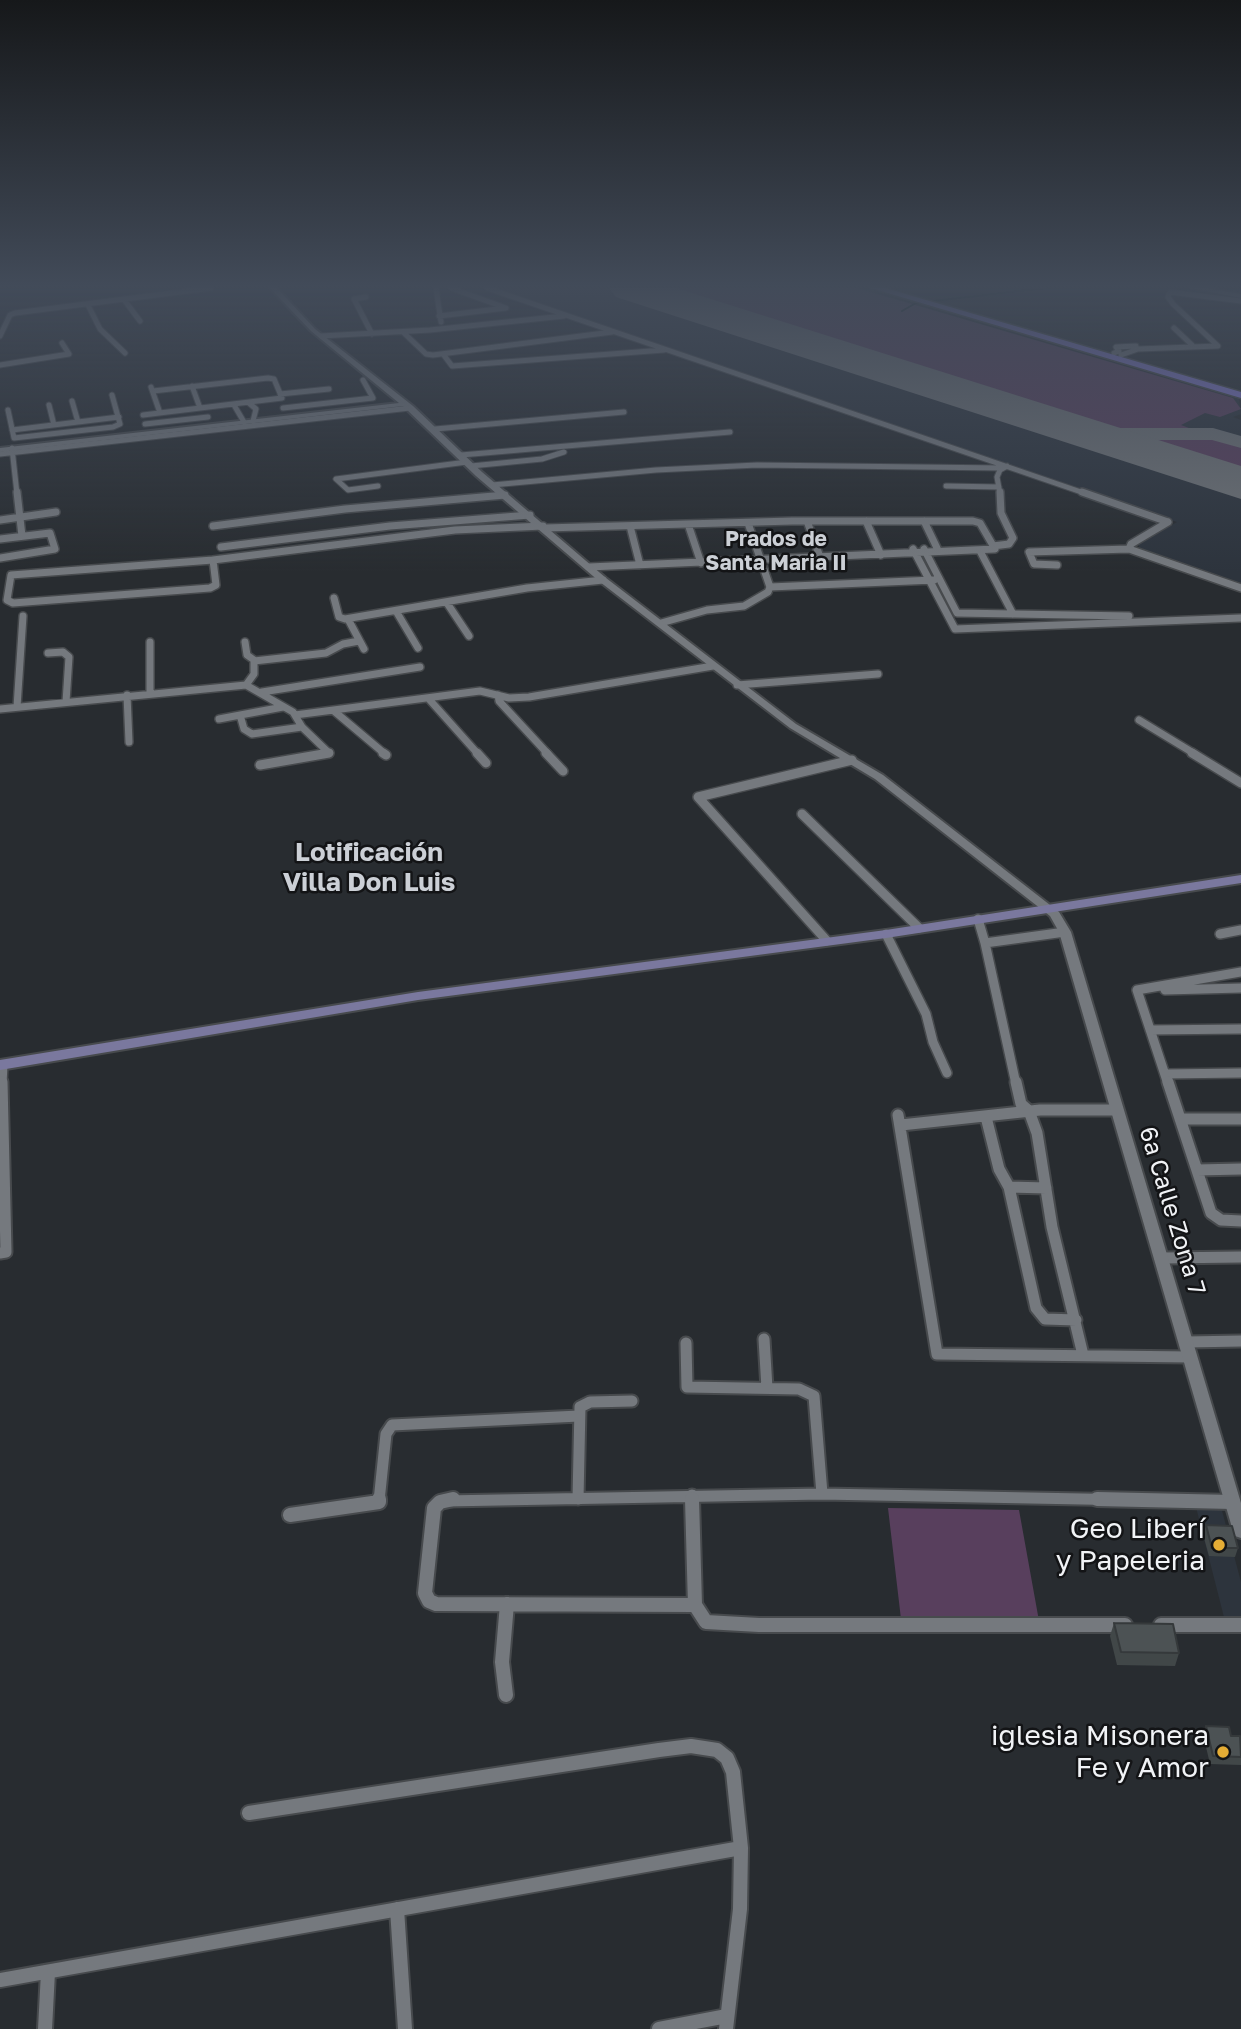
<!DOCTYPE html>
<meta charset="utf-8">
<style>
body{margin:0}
canvas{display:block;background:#282c30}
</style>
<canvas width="1241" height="2029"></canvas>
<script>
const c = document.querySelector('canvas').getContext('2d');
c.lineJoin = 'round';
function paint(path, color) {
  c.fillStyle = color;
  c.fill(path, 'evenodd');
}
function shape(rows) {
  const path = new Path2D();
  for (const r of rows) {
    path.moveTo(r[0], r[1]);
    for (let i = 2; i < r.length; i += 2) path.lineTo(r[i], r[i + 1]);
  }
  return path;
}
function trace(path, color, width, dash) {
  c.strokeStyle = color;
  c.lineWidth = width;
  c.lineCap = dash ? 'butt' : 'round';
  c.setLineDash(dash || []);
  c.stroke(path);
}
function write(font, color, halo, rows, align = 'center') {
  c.font = font + ' "Golos Text",sans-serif';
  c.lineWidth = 5;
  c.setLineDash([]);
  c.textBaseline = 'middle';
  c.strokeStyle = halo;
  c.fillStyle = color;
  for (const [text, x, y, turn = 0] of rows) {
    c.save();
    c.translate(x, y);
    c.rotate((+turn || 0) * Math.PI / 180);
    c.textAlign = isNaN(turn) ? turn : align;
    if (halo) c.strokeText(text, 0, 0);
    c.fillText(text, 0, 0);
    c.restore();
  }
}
const built = shape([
 [492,288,857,288,1239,399,1241,414,1233,417,1241,420,1241,587,1140,549,1138,544,1177,522],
 [1196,1507,1221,1507,1241,1582,1241,1622,1225,1621]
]);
const green = shape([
 [646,288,857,288,1233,398,1241,409,1220,417,1205,413,1181,425,1197,431,1098,431],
 [1142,437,1209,438,1241,446,1241,477,1134,442,1134,439],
 [888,1508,1019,1510,1039,1621,901,1619]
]);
const stream = shape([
 [902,311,916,303,1045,288]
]);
const taxiway = shape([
 [1057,418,1100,428,1213,428,1241,436,1241,448,1212,440,1100,440,1050,428,1047,424,1057,418]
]);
const runway = shape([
 [609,288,676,288,1241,466,1241,499,616,297,609,288]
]);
const minorFar4 = shape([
 [436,288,441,322],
 [451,288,506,308],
 [487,288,1087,494],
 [366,297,354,299,372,334],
 [125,301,140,321],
 [88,305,100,329,125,353],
 [439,316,506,308],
 [1174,328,1192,345],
 [403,332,426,354,433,355,612,332],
 [0,336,10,315,15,313,211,288],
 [321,336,430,330,564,316],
 [1114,353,1119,351,1116,347,1136,346],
 [443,354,452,366,664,350],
 [1121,355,1138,349,1218,346,1173,304,1168,297,1170,292,1241,301],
 [0,365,69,354,62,343],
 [192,386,200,408],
 [151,387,160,413],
 [280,394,329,389],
 [72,401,78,422],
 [249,403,256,409,253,421],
 [49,405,54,425],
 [234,405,244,422],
 [283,408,373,398,363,380],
 [8,410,14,438,113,427,120,424,112,395],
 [143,415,282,398,274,379,268,378,153,391],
 [145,424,208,417],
 [435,429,624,412],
 [12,430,119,417],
 [12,448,17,494],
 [0,454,410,408],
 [461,455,730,432],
 [471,466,542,459,564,452],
 [492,485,656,470,757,465,1002,468],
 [378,486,348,490,336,479,467,462],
 [946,486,999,487],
 [1000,494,997,477,1000,470,1007,466]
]);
const minorFar3 = shape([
 [17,492,22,536],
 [1082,492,1168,522],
 [0,520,56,512],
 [807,521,820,557],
 [866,521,881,555],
 [924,521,937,548],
 [748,523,770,587],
 [688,524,701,563],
 [213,526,345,509,505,495],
 [630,526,640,565],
 [545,528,792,521,973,521,980,523,995,549,589,567],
 [0,539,50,533,55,549,0,558],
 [993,546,1009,544,1013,538,1001,513,1000,492],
 [221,547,390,526,530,515],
 [913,549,955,629,1241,618],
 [924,549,957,613,1129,616],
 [1129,549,1131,544,1168,522],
 [980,551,1013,614],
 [213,560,216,585,210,588,13,603,7,600,11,575,213,560],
 [213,560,455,530,543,526],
 [1057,565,1034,564,1029,552,1129,549,1241,588],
 [770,587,934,580],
 [334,598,339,617,345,619,527,588,603,580],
 [447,603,469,636],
 [396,611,418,648],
 [348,619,364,649],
 [661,623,707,610,744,606,768,592,770,587],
 [150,642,150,693],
 [245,642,247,655,254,660,254,674,246,685],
 [48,653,63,652,69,657,66,702],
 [254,661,326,653,343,644,359,641],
 [737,685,878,674],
 [262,692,420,667],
 [127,695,129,742],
 [498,695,499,701,548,754],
 [428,698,478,754],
 [17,707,23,616],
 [0,709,246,685,293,712,302,727,329,753],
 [334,711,385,754],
 [240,715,244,729,252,734,302,727],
 [295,715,480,691,509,698,529,697,713,666],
 [219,719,283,707],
 [1139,720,1195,754],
 [322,754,329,753]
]);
const minorFar2 = shape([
 [383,753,386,755],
 [477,753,486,763],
 [546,753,563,771],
 [1192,753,1241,783],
 [260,765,329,753],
 [802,814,919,928],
 [978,919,985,943,1065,932],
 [886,934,926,1014,933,1042,947,1073],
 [1220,934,1241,930],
 [827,941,698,797,852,760],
 [985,943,1016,1084],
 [1137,990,1168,1084],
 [1137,990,1241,972],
 [1165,990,1241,988],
 [1150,1030,1241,1029],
 [1165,1074,1241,1073],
 [2,1084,3,1065]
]);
const minorFar1 = shape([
 [1016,1082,1021,1104,1029,1111,1037,1133,1052,1227,1083,1355],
 [1168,1082,1211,1213,1221,1220,1241,1221],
 [898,1115,937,1354,1191,1357],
 [986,1117,999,1169,1009,1187,1036,1308,1045,1319,1076,1320],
 [1180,1119,1241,1119],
 [901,1125,1040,1110,1117,1110],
 [1197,1170,1241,1169],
 [1009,1187,1046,1188],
 [0,1253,6,1252,2,1082],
 [1163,1258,1241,1257],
 [764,1339,767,1388],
 [1187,1342,1241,1341],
 [686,1343,687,1387,799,1389,814,1396,822,1494],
 [692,1495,692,1501],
 [578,1499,580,1407,590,1402,632,1401],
 [379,1501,386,1434,392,1425,579,1416],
 [445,1501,822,1494,1187,1501]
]);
const minor = shape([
 [453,1499,440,1502,434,1508,425,1593,429,1601,436,1604,695,1605],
 [692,1499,695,1605,706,1622,759,1625,1125,1625],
 [1097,1499,1233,1502],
 [290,1515,379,1502,379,1499],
 [1161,1625,1241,1625],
 [506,1695,502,1662,507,1604],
 [249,1813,659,1750,691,1746,717,1750,727,1758,733,1772,741,1848,740,1909,726,2029],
 [397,1909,405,2029],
 [0,1980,741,1848],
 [45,2029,48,1972],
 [659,2029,727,2016]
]);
const tertiary = shape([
 [270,288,277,288,315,329,413,406,482,472,606,578,796,724,883,775,1059,912,1071,932,1241,1503,1241,1538,1235,1536,1233,1531,1059,932,1050,916,875,779,790,728,600,582,476,476,403,406,0,452,0,448,399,403,311,331,270,288],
 [1191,288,1206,288,1241,294,1241,298,1191,288]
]);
const secondary = shape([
 [1241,875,1241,883,886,938,418,1000,0,1070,0,1060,418,992,886,930,1241,875]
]);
const trunk = shape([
 [871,288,885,288,1241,392,1241,398,871,288]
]);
const wall = shape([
 [1206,1525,1238,1548,1235,1557,1209,1556,1203,1534],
 [1114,1623,1179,1653,1175,1666,1117,1665,1110,1636],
 [1206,1726,1241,1739,1241,1765,1210,1764,1203,1734]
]);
const building = shape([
 [1206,1525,1232,1526,1238,1548,1212,1548,1206,1525],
 [1114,1623,1173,1624,1179,1653,1121,1652,1114,1623],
 [1206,1726,1229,1727,1231,1736,1240,1736,1241,1757,1213,1756,1206,1726]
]);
const markers = [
 [1219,1545,7,"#e5ad35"],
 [1223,1752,7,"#e5ad35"]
];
const farNeighbourhoodnames = [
 ["Prados de",776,539],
 ["Santa Maria II",776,563]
];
const streetNames = [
 ["6a Calle Zona 7",1172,1211,73]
];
const neighbourhoodNames = [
 ["Lotificación",369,853],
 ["Villa Don Luis",369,883]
];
const nearPoinames = [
 ["Geo Liberí",1205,1529],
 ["y Papeleria",1205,1561],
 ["iglesia Misonera",1209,1736],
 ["Fe y Amor",1209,1768]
];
paint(built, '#2d343d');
paint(green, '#583f5d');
trace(stream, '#001916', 2);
paint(taxiway, '#6e7276');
paint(runway, '#6e7276');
trace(minorFar4, '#474a4d', 7);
trace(minorFar3, '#474a4d', 10);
trace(minorFar2, '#474a4d', 12);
trace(minorFar1, '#474a4d', 15);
trace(minor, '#474a4d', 18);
trace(tertiary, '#474a4d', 4);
trace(secondary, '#474a4d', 4);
trace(trunk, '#474a4d', 3);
trace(minorFar4, '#75797e', 5);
trace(minorFar3, '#75797e', 7);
trace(minorFar2, '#75797e', 9);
trace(minorFar1, '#75797e', 11);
trace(minor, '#75797e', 14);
paint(tertiary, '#75797e');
paint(secondary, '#7a789e');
paint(trunk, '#8278d2');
paint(wall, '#414748');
paint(building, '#4c5254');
trace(building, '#35393b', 2);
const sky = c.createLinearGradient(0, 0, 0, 572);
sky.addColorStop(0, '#16181a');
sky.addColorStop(0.5, '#424b59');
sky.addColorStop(1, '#424b5900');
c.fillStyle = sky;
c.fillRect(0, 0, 1241, 572);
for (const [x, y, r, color] of markers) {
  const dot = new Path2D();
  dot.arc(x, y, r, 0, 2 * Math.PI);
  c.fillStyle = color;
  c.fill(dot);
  trace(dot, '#131416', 2.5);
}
write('bold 21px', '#ccd0d6', '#131416', farNeighbourhoodnames);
write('24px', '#f1f3f6', '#131416', streetNames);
write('bold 26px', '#ccd0d6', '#131416', neighbourhoodNames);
write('28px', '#f1f3f6', '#131416', nearPoinames, 'right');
</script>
